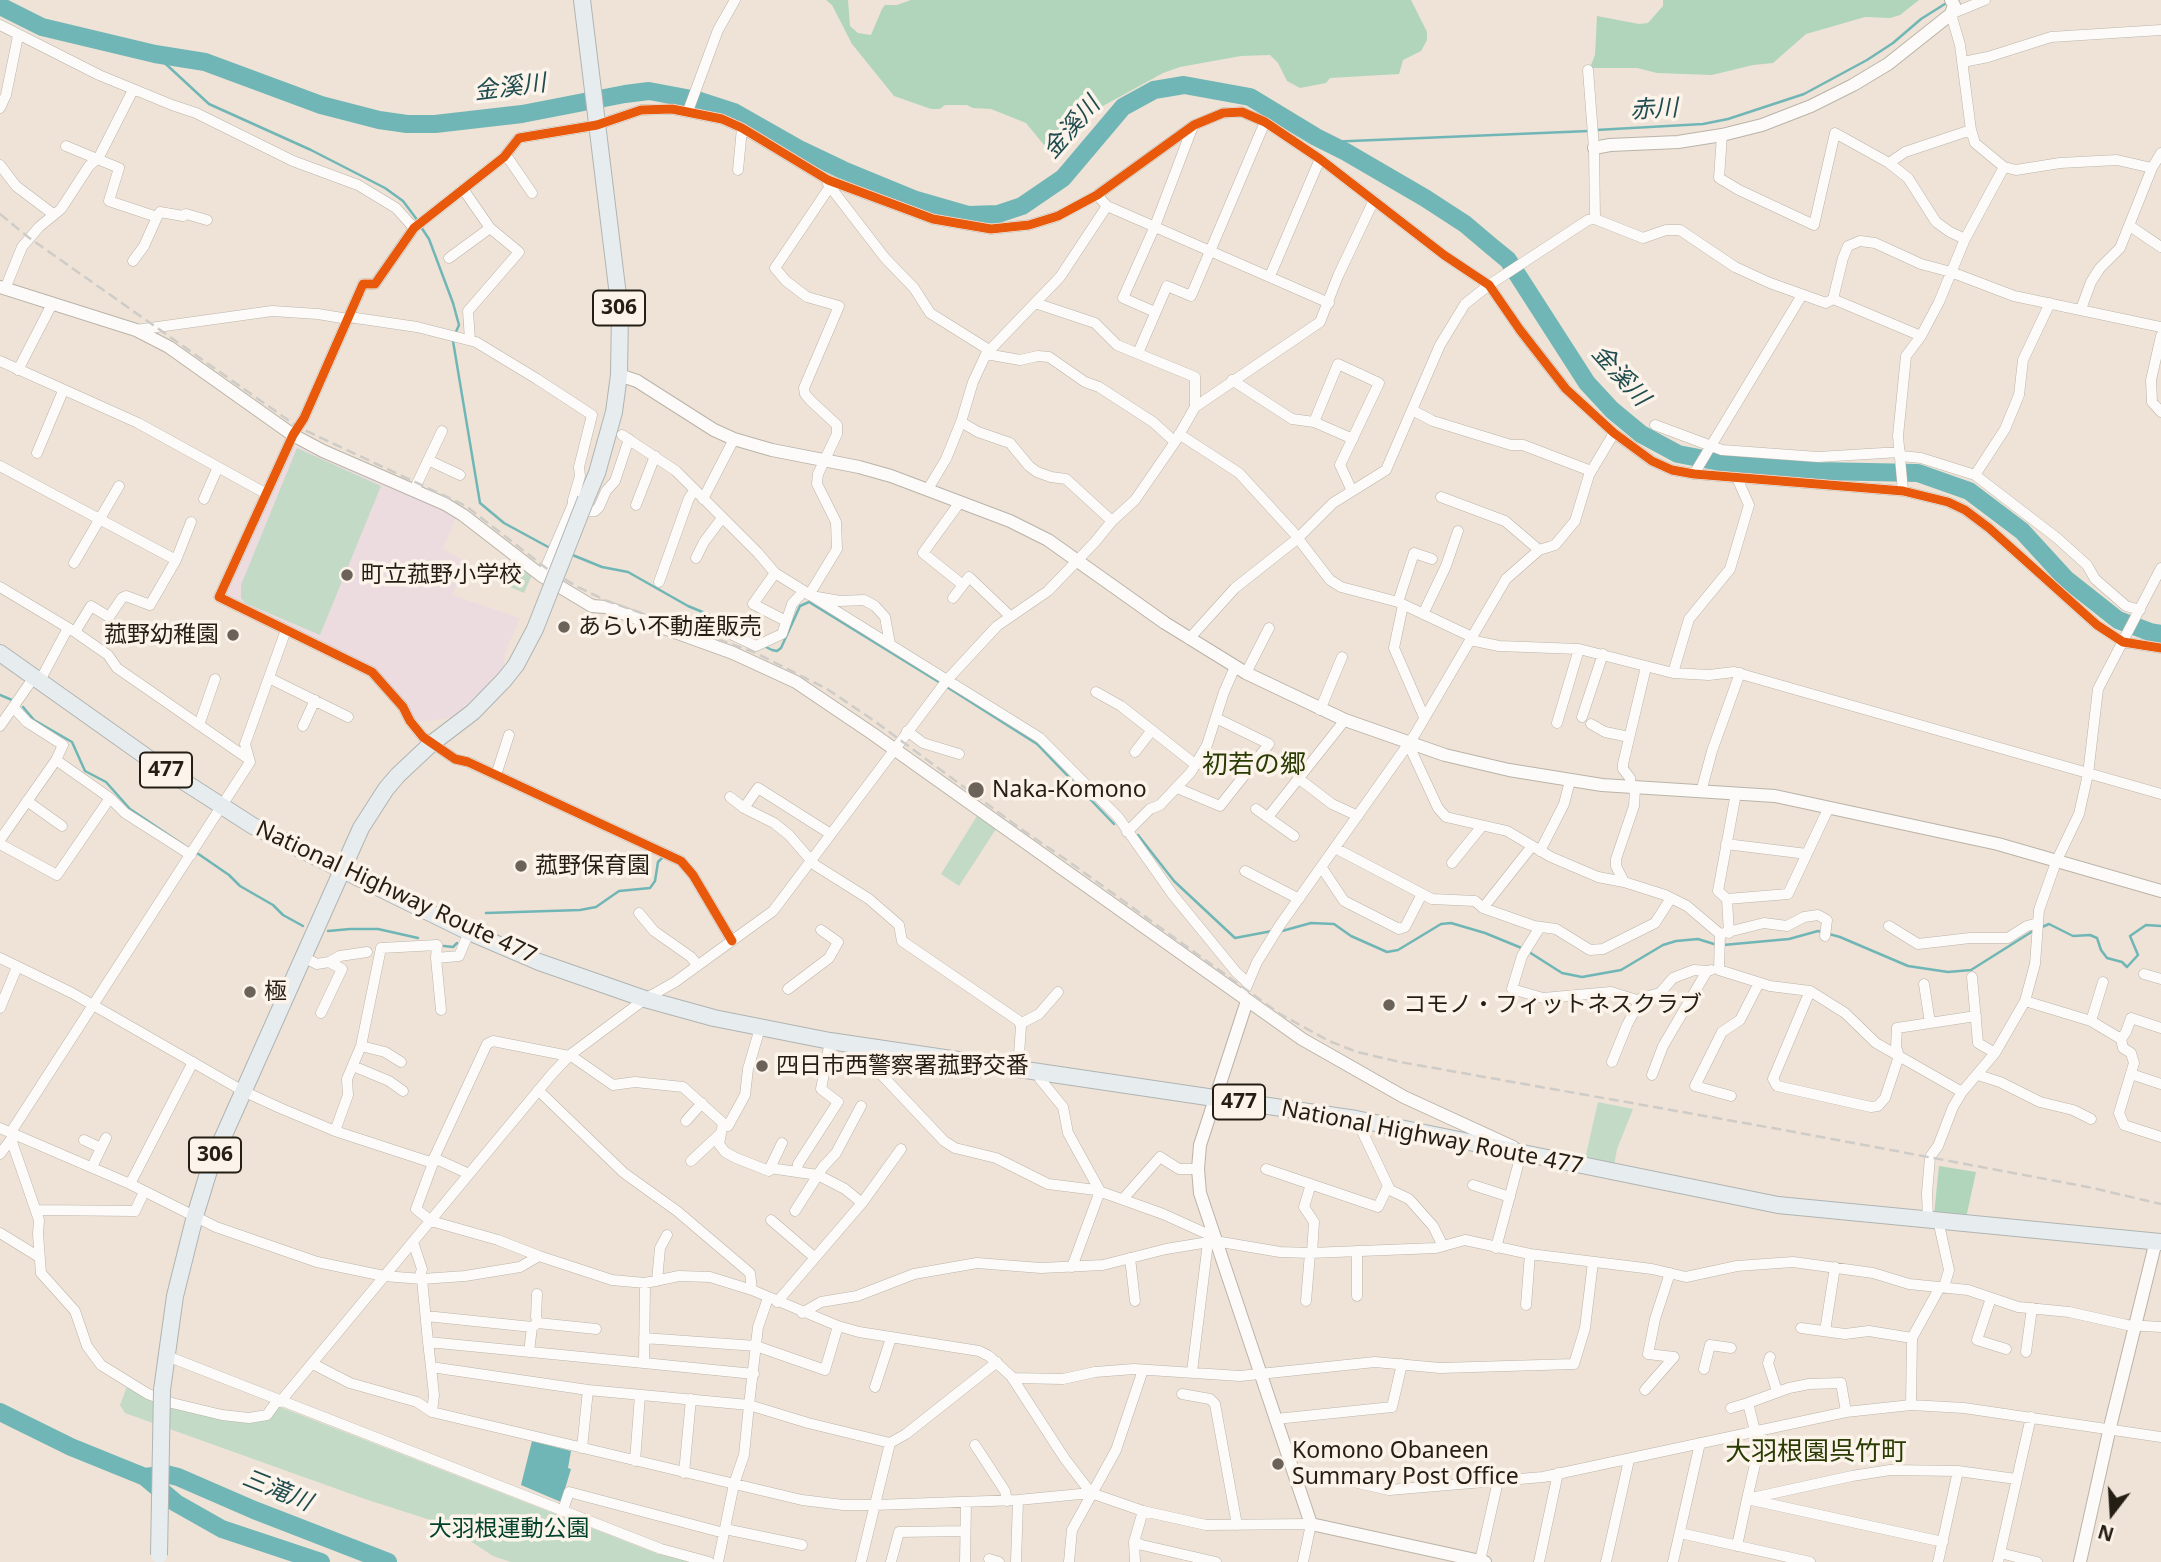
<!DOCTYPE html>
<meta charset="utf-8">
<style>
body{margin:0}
#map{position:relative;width:2161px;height:1562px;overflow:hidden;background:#eee3d6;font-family:"Noto Sans",sans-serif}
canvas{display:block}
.north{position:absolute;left:2077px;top:1478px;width:70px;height:70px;-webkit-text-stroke:5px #fcf4ea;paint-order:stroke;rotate:197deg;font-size:19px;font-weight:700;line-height:28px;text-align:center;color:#251e15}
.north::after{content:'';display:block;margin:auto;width:24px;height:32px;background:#251e15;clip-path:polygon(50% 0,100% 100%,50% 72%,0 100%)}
</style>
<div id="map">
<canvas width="2161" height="1562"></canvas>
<div class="north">N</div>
</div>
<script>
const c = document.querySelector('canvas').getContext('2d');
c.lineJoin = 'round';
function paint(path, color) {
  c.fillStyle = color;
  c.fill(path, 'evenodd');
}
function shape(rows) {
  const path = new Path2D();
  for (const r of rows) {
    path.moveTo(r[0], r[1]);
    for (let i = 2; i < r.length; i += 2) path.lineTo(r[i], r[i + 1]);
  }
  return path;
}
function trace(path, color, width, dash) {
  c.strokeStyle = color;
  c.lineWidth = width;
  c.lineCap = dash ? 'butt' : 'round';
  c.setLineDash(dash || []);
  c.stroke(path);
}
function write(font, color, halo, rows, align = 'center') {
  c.font = font + ' "Noto Sans","Noto Sans JP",sans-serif';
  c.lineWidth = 7;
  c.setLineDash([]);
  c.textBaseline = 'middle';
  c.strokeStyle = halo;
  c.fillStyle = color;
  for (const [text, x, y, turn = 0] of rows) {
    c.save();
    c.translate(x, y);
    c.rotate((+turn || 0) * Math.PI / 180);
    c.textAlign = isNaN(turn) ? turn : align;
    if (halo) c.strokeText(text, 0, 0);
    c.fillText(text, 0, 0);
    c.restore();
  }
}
const education = shape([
 [300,446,442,507,456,517,443,549,467,562,452,595,520,618,505,653,503,667,475,699,450,718,418,722,385,679,370,666,228,597,227,587,290,448]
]);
const green = shape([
 [297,448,381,486,320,635,245,603,241,598,241,585],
 [512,561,532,575,524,593,503,584],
 [977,816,996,829,959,886,941,874],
 [1598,1102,1633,1109,1617,1149,1614,1166,1585,1159],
 [128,1384,142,1394,263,1419,280,1407,658,1554,689,1562,511,1562,493,1556,446,1525,365,1499,125,1413,120,1405]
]);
const forest = shape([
 [826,0,848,0,850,26,858,33,871,35,882,9,885,5,897,5,911,0,1411,0,1427,32,1427,40,1421,51,1403,60,1399,74,1330,78,1326,83,1300,88,1287,81,1278,63,1270,55,1241,56,1180,67,1163,73,1101,107,1044,145,1026,123,991,109,973,108,967,105,945,105,940,109,931,109,894,96,852,44,832,5],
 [1663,0,1919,0,1900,15,1890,18,1865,17,1806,34,1773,63,1753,65,1712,75,1657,73,1637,68,1592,68,1591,65,1595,55,1597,16,1639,24,1648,23,1663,6],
 [1939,1166,1976,1172,1966,1218,1934,1215]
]);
const water = shape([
 [532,1441,571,1451,568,1468,571,1469,561,1502,521,1485]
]);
const stream = shape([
 [155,54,209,104,311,150,385,188,403,201,418,221],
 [1596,130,1703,124,1728,119,1804,94,1867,60,1893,43,1921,19,1948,2],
 [1327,142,1589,131],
 [421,227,429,239,453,303,459,325,455,334],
 [453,341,480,503,504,523,550,548],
 [570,554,602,567,628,572,688,606,741,628,760,641],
 [764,646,772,650,777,651,781,648,800,606,809,602,942,684],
 [947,687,1037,744,1114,824],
 [0,695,12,700],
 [23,707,34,720,72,742,85,771,106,782,130,809,188,848],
 [1138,835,1174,881,1235,938,1272,931],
 [197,853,229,875,240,886,273,905,283,915,303,926],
 [486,913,580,910,596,907,619,891,650,888,655,881,658,862,662,858],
 [2042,927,2049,924,2073,936,2090,935,2097,938,2101,950,2107,958,2122,962,2127,967,2138,955,2130,936,2146,925,2161,926],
 [328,931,350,929,378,929,418,938],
 [1282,931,1311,923,1334,924,1351,936,1387,952,1398,950,1441,924,1451,923,1485,933,1524,949],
 [1723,945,1789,939,1818,931,1840,937,1908,966,1948,972,1971,970,2033,931],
 [444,946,453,947,457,943],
 [1529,952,1562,973,1582,977,1621,970,1663,945,1676,941,1698,939,1717,945]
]);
const river = shape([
 [0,6,42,27,155,54,205,62,321,105,379,120,407,124,435,124,522,114,625,94,649,91,697,100,734,112,801,150,843,170,916,200,968,215,998,214,1022,206,1063,178,1123,107,1154,90,1184,85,1250,97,1316,137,1346,152,1425,198,1465,224,1491,246,1508,260,1587,383,1612,410,1641,434,1678,454,1720,462,1818,471,1918,473,1969,491,2022,531,2066,579,2118,620,2150,632,2161,634],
 [0,1412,71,1447,145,1477,176,1503,222,1529,321,1562],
 [146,1477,166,1474,178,1477,254,1510,388,1562]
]);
const minor = shape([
 [1985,0,1951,14,1960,45,1971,130,1975,143,2004,167,2016,170,2060,163,2117,160,2152,168],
 [0,25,99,75,172,105,196,113,293,161,358,185,396,208,414,228],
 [1963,62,1988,57,2051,37,2161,30],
 [1588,70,1594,148,1595,219],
 [0,108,6,95,18,36],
 [688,111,718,30,735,0],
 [1722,135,1719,178,1739,190,1814,225,1835,133,1889,163,1908,178,1936,222,1950,232,1965,239],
 [66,146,119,168,109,201,157,217,144,246,133,261],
 [506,155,532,193],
 [1889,163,1905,152,1971,130],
 [0,165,16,186,53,214],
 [738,170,742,128],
 [828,184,885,258,914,288,930,313,989,350],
 [463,189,490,228,519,252,468,311,470,340],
 [1097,195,1107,206,1329,303],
 [157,217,160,212,183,216,186,214,207,220],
 [2130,226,2161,247],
 [449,258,490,228],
 [1270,276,1320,159],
 [5,289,22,247,39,227,61,209,89,166,99,157,133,90],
 [1833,299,1921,336],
 [1035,303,1060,277,1107,206],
 [2081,309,2091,282,2100,268,2120,248,2152,168,2161,153],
 [1155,312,1123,298,1155,226,1193,126],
 [349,317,417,327,476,342,537,379,592,415,579,467,580,476,573,500,573,504,591,511,595,511,599,507,606,491,615,481,629,439],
 [136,330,272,311,318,314,348,319],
 [2161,336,2151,380,2152,402,2161,412],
 [1138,353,1167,286,1191,296,1265,122],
 [986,354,1020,360,1038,356,1049,357,1085,382,1099,387,1153,422,1175,442],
 [0,361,138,423,265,493],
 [18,370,52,304],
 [1232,380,1292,419,1314,422,1338,364,1379,383,1340,465,1352,491],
 [1412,410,1433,421,1511,445,1523,445,1591,471],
 [1314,422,1353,439],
 [1655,425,1722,450,1818,457,1900,452],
 [1179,434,1239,473,1293,532,1330,580,1341,587,1398,602,1472,637],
 [622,435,676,471,758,553,775,573,1040,738,1118,817,1173,895,1236,972,1248,983],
 [37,453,63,391],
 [1901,456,1921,458,1975,475,2005,429,2019,395,2023,360,2050,303],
 [428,460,460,475],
 [0,466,176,560,191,522],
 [1694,474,1802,295],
 [1975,475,2057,538,2087,565,2095,579,2126,606,2140,610],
 [928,489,946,459,961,422],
 [414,490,442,431],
 [1903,491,1898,436,1906,356,1921,336,1939,302,1965,239,2004,167],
 [1441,497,1505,521,1539,550],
 [204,499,218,467],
 [703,499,734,439],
 [960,502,923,553,963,585],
 [636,505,655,456],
 [1112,521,1066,479,1051,477,1037,472,1029,466,1010,443,978,432,961,422,973,382,986,354,1035,303,1095,323,1117,345,1195,377,1195,407],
 [696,558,704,542,722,518],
 [74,563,119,486],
 [775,573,753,604,786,621],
 [542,576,573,504],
 [659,582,689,498,695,490],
 [0,587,75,632,108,655,117,668,247,758],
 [809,595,837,549,836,522,817,484,818,474,837,434,837,425,811,401,805,394,804,388,839,306,807,297,786,281,775,268,829,188],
 [817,597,840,601,864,600,875,606,885,617,890,644],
 [953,598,969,577,1010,616],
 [1398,602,1414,553,1432,559],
 [1403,605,1394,648,1424,717],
 [1423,614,1446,566,1458,531],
 [720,629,756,646,782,634,792,604,803,592],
 [75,632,91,606,109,617,122,598,126,596,150,605,176,560],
 [1189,639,1235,588,1297,539,1333,503,1386,470,1440,345,1465,304,1489,285,1588,220,1595,219,1643,238,1666,230,1680,230,1735,267,1770,283,1826,303,1833,299,1843,258,1848,246,1860,241,1875,243,1921,264,1951,272,2014,296,2161,327],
 [1470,640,1499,646,1579,649,1673,673,1709,675,1734,672,2161,794],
 [1246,673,1269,628],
 [1673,673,1689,619,1730,569,1749,505,1737,478],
 [43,675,68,628],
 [269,678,348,717],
 [1096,692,1121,706,1196,765],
 [13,707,27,722,63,745,56,760,110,798,125,813,191,855],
 [1320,710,1342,657],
 [1582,717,1603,654],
 [1557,723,1579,649],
 [1591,724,1605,732,1629,737],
 [199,725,215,679],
 [0,726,34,677],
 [303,726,315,700],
 [907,731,923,743,959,754],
 [1135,752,1152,730],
 [1412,752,1438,808,1446,817,1507,831,1551,857,1598,877,1624,882,1665,895,1687,906,1720,934,1719,970,1770,986,1810,991,1845,1013,1876,1043,1962,1092],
 [496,775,509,735],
 [1298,778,1332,804,1358,816],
 [1177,788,1220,806,1269,744,1216,718],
 [1631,788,1630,778,1623,769,1623,764,1646,667],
 [1701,792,1712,751,1740,673],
 [1736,793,1718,891,1727,899,1788,894,1829,807],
 [730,797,744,808,774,823,789,835,815,865,869,899,899,925,902,941,1019,1021,1021,1026,1018,1069],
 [27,801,62,826],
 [744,808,758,788,829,833],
 [1256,809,1294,836],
 [1268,817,1345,720],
 [1127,832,1150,809,1160,805,1191,772,1207,745,1224,692,1235,667],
 [0,840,56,760],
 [0,844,57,875,110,798],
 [1726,844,1807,854],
 [1335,848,1432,899,1475,901,1483,908,1534,926,1556,929,1590,950,1603,949,1655,923,1671,898],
 [1540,851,1564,804,1570,781],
 [1452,863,1482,826],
 [1322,868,1344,901,1399,929,1405,927,1422,894],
 [1245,871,1299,899],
 [1624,882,1616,866,1616,859,1634,806,1635,789],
 [1727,899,1729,933],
 [1483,908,1532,846],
 [639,913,654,931,691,957,697,965],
 [1889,926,1918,944,1970,938,2008,938,2027,926,2038,923],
 [1540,927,1522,956,1512,989,1543,998,1611,992,1640,1001],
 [1720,934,1764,923,1787,926,1804,917,1818,915,1827,920,1825,936],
 [732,941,693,875,681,861,468,762,455,759,423,737,410,721,403,707,372,672,219,597,293,435,304,418,363,284,375,284,414,228,504,157,519,138,597,125,641,110,672,109,722,119,742,128,828,180,933,219,991,229,1029,225,1058,216,1097,195,1194,125,1223,113,1242,112,1265,122,1320,159,1444,255,1489,285,1520,330,1566,389,1614,433,1652,461,1672,470,1694,474,1903,491,1948,502,1965,510,1989,528,2097,625,2123,642,2161,648],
 [303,957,317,964,329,962,342,969,321,1013],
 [0,958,72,993,243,1091,280,1108,335,1131,433,1163,434,1158,469,1174],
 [436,958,459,956,469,932],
 [329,962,340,956,367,952],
 [2144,974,2161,979],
 [1972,977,1978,1043,1995,1053],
 [1924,984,1930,1023],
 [1246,988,1257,962,1280,925,1414,736,1506,579,1539,550,1555,545,1575,521,1589,475,1614,433],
 [788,989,829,958,838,942,821,930],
 [1810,991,1773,1079,1777,1086,1871,1107,1878,1106,1885,1098,1899,1056,1896,1047,1897,1028,1976,1016],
 [2025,1001,2091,1021,2121,1039],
 [0,1008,17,967],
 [2091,1021,2103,982],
 [1020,1024,1039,1014,1058,992],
 [760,1028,748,1069,745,1095,728,1126,723,1123,719,1144,725,1152,736,1158,769,1171,770,1168,797,1172,798,1164,838,1102,821,1089,830,1041],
 [2161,1028,2131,1018,2126,1032,2121,1039,2123,1048,2131,1053,2134,1063,2119,1113,2124,1125,2161,1137],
 [361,1046,385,1052,401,1062],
 [869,1047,868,1055,878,1071,944,1141,955,1148,996,1158,1048,1184,1096,1190,1163,1214,1214,1237],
 [570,1055,613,1085,635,1082,683,1087,723,1123],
 [1612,1062,1627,1025,1641,998,1660,993,1673,978,1694,970,1707,971],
 [353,1066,389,1081,403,1091],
 [1039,1072,1040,1079,1063,1107,1068,1133,1100,1191,1072,1267],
 [2131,1074,2161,1084],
 [1652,1075,1663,1046,1707,971,1711,970],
 [1978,1075,2000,1082,2040,1102,2073,1110,2091,1119],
 [538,1090,624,1173,677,1211,750,1273,752,1290],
 [1731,1096,1695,1086,1722,1032,1740,1020,1759,983],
 [1362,1120,1361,1129,1390,1190,1409,1199,1433,1226,1443,1246],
 [686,1121,702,1103],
 [0,1128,130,1184,216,1227,317,1262,384,1276,422,1279,428,1342,644,1363,645,1283],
 [335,1131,348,1095,347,1079,361,1046,381,948,437,945,436,958,441,1010],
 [84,1140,101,1148],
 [0,1154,12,1138],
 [434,1158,487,1044,493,1041,569,1056],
 [691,1161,721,1133],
 [433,1163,416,1209,431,1221,498,1240,539,1256,612,1280,645,1283,679,1276,710,1277,752,1290,838,1326,859,1332,979,1351,989,1356,1011,1376,1065,1459,1091,1493,1143,1511,1206,1525,1311,1524,1303,1562],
 [92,1167,106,1138],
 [770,1168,782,1143],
 [1266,1169,1378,1207,1388,1186],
 [797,1172,818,1175,845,1189,862,1203],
 [130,1184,193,1062],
 [1311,1184,1304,1207,1314,1222,1312,1253],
 [1473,1185,1510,1197],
 [1123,1199,1160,1157,1179,1169,1198,1169],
 [37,1210,135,1211,144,1192],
 [795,1211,823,1167,836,1153,861,1106],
 [771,1220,814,1257],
 [1928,1220,1927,1193,1930,1157,1938,1146,1953,1107,1962,1092,1995,1053,2025,1001,2035,964,2039,910,2056,862,2079,814,2088,774,2098,689,2161,568],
 [1938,1220,1949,1270,1944,1287],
 [0,1233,39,1257],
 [413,1242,422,1269,419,1279],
 [1496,1248,1521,1154],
 [1130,1258,1135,1301],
 [1670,1273,1655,1319,1648,1354,1674,1357],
 [422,1279,465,1276,520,1267,539,1256],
 [657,1281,660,1248,667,1235],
 [537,1294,536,1317,538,1323],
 [1357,1296,1357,1251],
 [768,1298,758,1327,749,1405,808,1423,890,1443,906,1434,997,1362],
 [1991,1298,1977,1340,2006,1349],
 [1306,1301,1310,1253],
 [777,1302,862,1203,901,1149],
 [1526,1305,1530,1254],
 [802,1313,821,1302,857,1296,914,1274,977,1263,1041,1268,1103,1265,1166,1249,1215,1241,1280,1252,1310,1253,1436,1248,1465,1240,1530,1254,1652,1269,1686,1277,1737,1266,1793,1262,1873,1273,1909,1284,1968,1290,2018,1307,2069,1312,2127,1325,2161,1327],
 [426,1316,532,1327,538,1323,596,1329],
 [1801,1328,1845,1334,1869,1331,1912,1338],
 [1825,1331,1835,1267],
 [644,1338,756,1346,825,1370,838,1326],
 [428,1342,431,1367,588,1390,749,1405,744,1455,734,1484,718,1562],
 [529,1352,532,1327],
 [2026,1352,2032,1308],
 [167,1356,661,1549,709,1562],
 [1770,1357,1768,1363,1777,1391],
 [644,1363,754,1374],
 [313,1364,350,1383,417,1402,432,1412,802,1500,843,1505,874,1505,1018,1500,1091,1493],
 [431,1367,434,1395,432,1412],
 [1704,1369,1710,1345,1731,1348],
 [1192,1372,1208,1242],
 [1012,1378,1063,1379,1095,1372,1134,1369,1240,1376,1375,1362,1440,1368,1574,1364,1585,1328,1593,1262],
 [875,1387,891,1338],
 [1645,1390,1674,1357],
 [1182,1394,1210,1399,1215,1404,1237,1525],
 [277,1401,267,1415,249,1418,222,1415,172,1403,148,1394,101,1365,87,1346,75,1311,41,1273,38,1234,39,1220,13,1145,11,1132,250,762,245,744,286,630],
 [280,1402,552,1074,570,1055,645,999,675,982,773,911,947,680,997,626,1048,591,1095,542,1112,521,1135,500,1175,442,1195,407,1320,322,1338,276,1374,200],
 [1911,1405,1912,1338,1940,1287],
 [1731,1408,1748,1403],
 [1276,1419,1392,1407,1402,1364],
 [1763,1430,1747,1499,1852,1476,1890,1470,1958,1471,1938,1562],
 [1755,1431,1748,1403,1789,1388,1809,1384,1841,1383,1846,1412],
 [975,1445,1005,1491,1007,1501],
 [582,1448,588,1390],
 [635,1461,640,1395],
 [1292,1468,1389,1490,1543,1477,1846,1412,1911,1405,1964,1408,2161,1437],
 [1958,1471,2016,1479],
 [684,1473,691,1399],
 [563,1510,569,1492,724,1533],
 [725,1529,802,1545],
 [1680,1533,1810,1562],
 [1134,1542,1142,1545,1216,1562],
 [1737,1546,1747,1499,1943,1542],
 [2000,1553,2037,1562],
 [989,1559,999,1562],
 [1480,1561,1498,1481],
 [861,1562,890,1443],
 [891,1562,899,1532,965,1531],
 [965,1562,966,1502],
 [1016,1562,1018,1500],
 [1069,1562,1072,1530,1116,1450,1143,1370],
 [1135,1562,1134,1542,1143,1511],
 [1539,1562,1558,1473],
 [1606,1562,1629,1460],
 [1673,1562,1700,1443],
 [1998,1562,2031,1417]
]);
const tertiary = shape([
 [1594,148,1610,145,1678,142,1722,135,1762,125,1811,106,1853,85,1888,64,1951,14,1954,5,1951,0],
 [0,287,136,330,169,347,293,435,323,451,445,504,463,515,542,576,592,606,606,607,733,653,796,682,873,734,1302,1039,1404,1097,1513,1147],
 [619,375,637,381,714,430,734,439,772,450,859,467,891,476,1010,521,1048,540,1165,623,1246,673,1345,720,1445,755,1509,770,1602,785,1775,796,1998,844,2161,891],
 [1247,1001,1200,1145,1198,1169,1200,1193,1311,1524,1485,1562],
 [2080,1562,2110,1427,2156,1241]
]);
const trunk = shape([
 [582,0,620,312,619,375,614,412,597,473,586,499],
 [0,653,155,763,253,826,469,932,539,962,645,999,714,1018,830,1041,1356,1119,1778,1205,2161,1242],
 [162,1390,175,1296,195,1216,211,1164,361,828,386,789,398,775,431,744,473,712,504,680]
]);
const rail = shape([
 [0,214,28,237,298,427,466,506,546,568,576,586,607,601,754,652,827,689,873,720,1021,829,1068,861,1280,1014,1329,1041,1357,1052,1400,1062,1784,1130,2088,1187,2161,1204]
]);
const trunkBridge = shape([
 [504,680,516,665,535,629,586,499],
 [159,1555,162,1390]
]);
const cycleway = shape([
 [732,941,693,875,681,861,468,762,455,759,423,737,410,721,403,707,372,672,219,597,293,435,304,418,363,284,375,284,414,228,504,157,519,138,597,125,641,110,672,109,722,119,742,128,828,180,933,219,991,229,1029,225,1058,216,1097,195,1194,125,1223,113,1242,112,1265,122,1320,159,1444,255,1489,285,1520,330,1566,389,1614,433,1652,461,1672,470,1694,474,1903,491,1948,502,1965,510,1989,528,2097,625,2123,642,2161,648]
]);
const markers = [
 [347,575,7,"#6b6359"],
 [564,627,7,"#6b6359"],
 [233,635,7,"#6b6359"],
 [976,790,9,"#6b6359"],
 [521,866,7,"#6b6359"],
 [250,992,7,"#6b6359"],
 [1389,1005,7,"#6b6359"],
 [762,1066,7,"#6b6359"],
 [1278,1464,7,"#6b6359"]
];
const shields = [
 [619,308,52],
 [166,770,52],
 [1239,1102,52],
 [215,1155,52]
];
const shieldNames = [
 ["306",619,308],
 ["477",166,770],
 ["477",1239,1102],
 ["306",215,1155]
];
const poiNames = [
 ["町立菰野小学校",361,575],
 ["あらい不動産販売",578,627],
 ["菰野幼稚園",219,635,"right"],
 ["Naka-Komono",992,790],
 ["菰野保育園",535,866],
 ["極",264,992],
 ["コモノ・フィットネスクラブ",1403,1005],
 ["四日市西警察署菰野交番",776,1066],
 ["Komono Obaneen",1292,1451],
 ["Summary Post Office",1292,1477]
];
const streetNames = [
 ["National Highway Route 477",396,893,25],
 ["National Highway Route 477",1432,1138,11]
];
const parkNames = [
 ["大羽根運動公園",509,1529]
];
const waterNames = [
 ["金溪川",510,88,-7],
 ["赤川",1654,110,-3],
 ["金溪川",1072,128,-49],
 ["金溪川",1620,376,48],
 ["三滝川",277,1491,22]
];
const quarterNames = [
 ["初若の郷",1254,766],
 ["大羽根園呉竹町",1816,1453]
];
paint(education, '#eddcdf');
paint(green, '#c2dac6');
paint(forest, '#b0d5bb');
paint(water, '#71b6b6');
trace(stream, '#71b6b6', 2.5);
trace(river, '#71b6b6', 18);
trace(minor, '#bbb3a8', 11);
trace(tertiary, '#bbb3a8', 14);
trace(trunk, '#b0b4b3', 18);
trace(minor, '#fcfbf9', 10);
trace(tertiary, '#fcfbf9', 12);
trace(trunk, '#e7ecee', 16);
trace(rail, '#cfccc8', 2.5, [10, 5]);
trace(trunkBridge, '#b0b4b3', 18, []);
trace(trunkBridge, '#e7ecee', 16);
trace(cycleway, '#e8590c', 9);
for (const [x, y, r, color] of markers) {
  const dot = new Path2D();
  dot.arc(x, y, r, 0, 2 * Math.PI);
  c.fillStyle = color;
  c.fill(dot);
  trace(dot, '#fcf4ea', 2.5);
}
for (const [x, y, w] of shields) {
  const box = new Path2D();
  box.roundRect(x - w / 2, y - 17.5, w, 35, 5);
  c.fillStyle = '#fcf4ea';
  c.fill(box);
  trace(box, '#251e15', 2);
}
write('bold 21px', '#251e15', null, shieldNames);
write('23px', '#251e15', '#fcf4ea', poiNames, 'left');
write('23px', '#251e15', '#fcf4ea', streetNames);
write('23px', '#00432c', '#fcf4ea', parkNames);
write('italic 24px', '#1f4c4f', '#fcf4ea', waterNames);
write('26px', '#2a3c04', '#fcf4ea', quarterNames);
</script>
